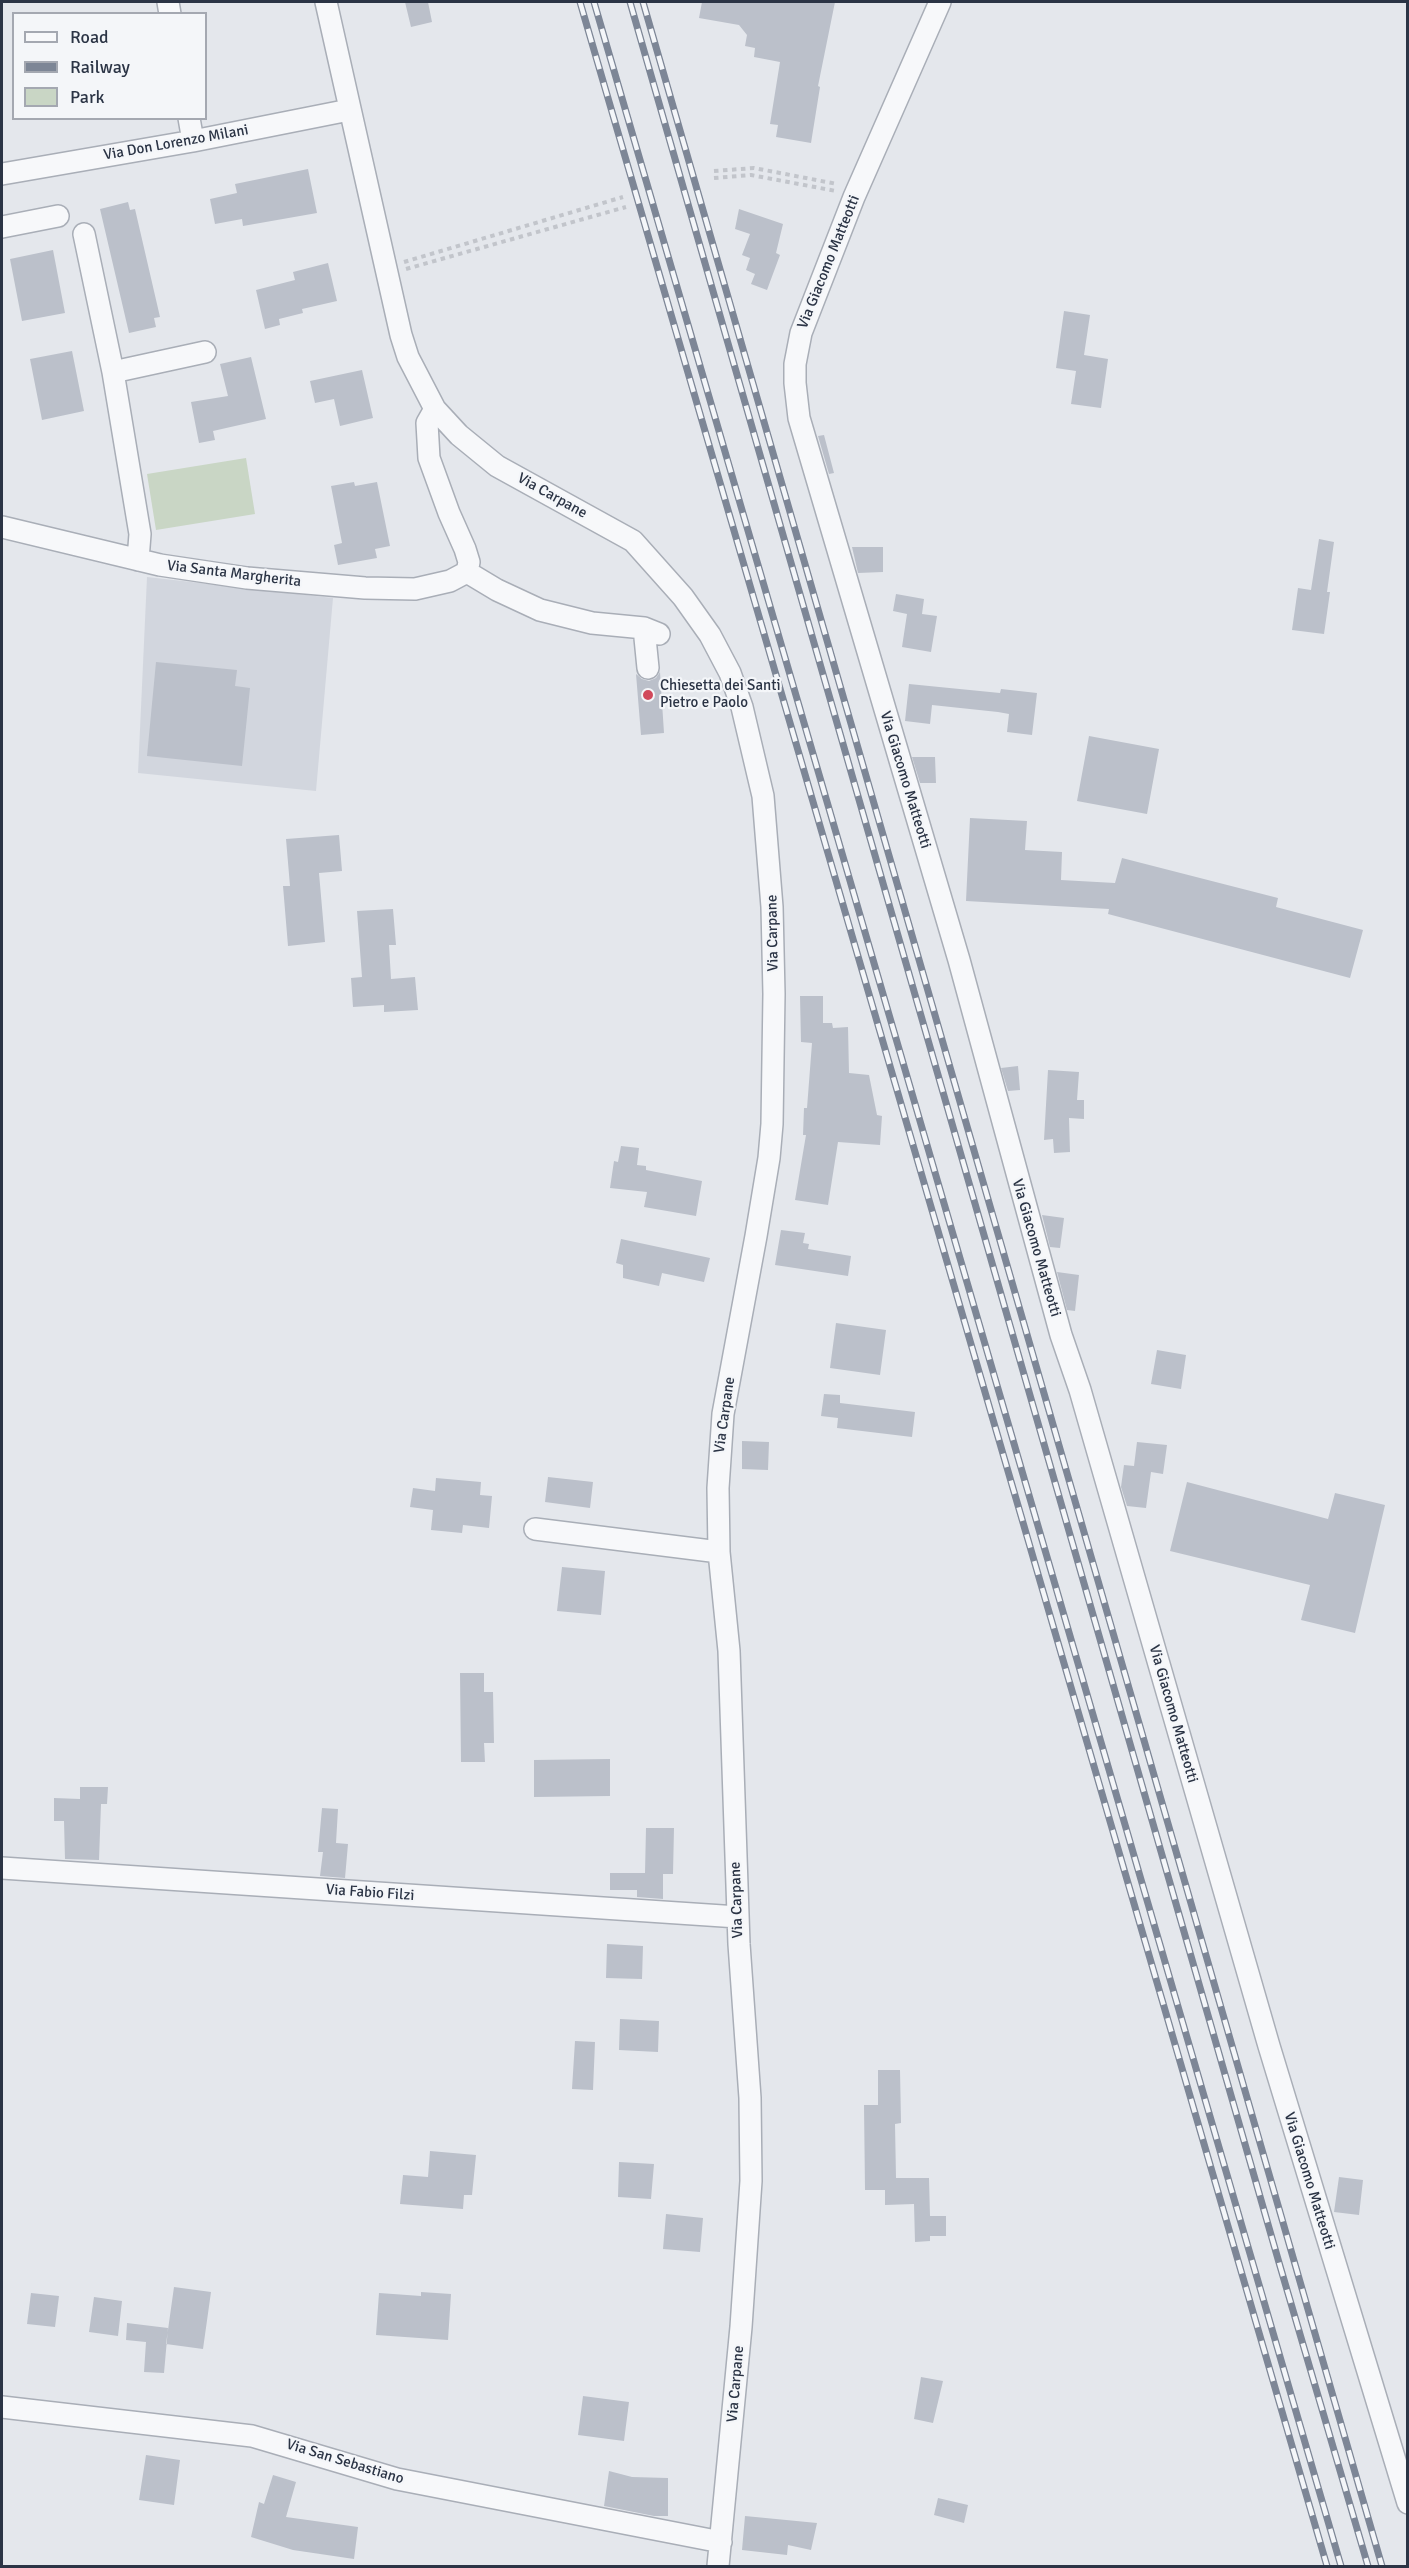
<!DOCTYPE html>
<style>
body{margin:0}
#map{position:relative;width:1409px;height:2568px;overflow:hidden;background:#e4e7ec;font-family:Signika,sans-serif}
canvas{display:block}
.frame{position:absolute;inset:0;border:3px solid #2b3445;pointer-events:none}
.legend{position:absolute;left:12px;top:12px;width:195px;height:108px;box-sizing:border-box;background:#f4f6f9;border:2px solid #a4a8b1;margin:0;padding:8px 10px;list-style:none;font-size:18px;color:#2b3445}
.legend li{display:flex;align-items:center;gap:12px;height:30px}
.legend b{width:30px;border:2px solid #a4a8b1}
</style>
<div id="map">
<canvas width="1409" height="2568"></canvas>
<div class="frame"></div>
<ul class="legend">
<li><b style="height:8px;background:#f7f8fa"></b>Road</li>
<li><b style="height:8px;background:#7d8696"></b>Railway</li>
<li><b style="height:16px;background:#c9d6c5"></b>Park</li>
</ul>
</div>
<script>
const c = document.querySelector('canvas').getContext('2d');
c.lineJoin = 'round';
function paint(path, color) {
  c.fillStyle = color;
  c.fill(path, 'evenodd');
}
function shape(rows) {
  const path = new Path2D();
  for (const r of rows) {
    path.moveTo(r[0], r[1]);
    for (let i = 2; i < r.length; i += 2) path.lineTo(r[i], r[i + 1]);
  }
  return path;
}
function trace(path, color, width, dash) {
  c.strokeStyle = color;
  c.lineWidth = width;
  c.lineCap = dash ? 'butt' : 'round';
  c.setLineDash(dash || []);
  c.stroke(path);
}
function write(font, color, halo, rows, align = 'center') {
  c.font = font + ' Signika,sans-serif';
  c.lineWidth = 4.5;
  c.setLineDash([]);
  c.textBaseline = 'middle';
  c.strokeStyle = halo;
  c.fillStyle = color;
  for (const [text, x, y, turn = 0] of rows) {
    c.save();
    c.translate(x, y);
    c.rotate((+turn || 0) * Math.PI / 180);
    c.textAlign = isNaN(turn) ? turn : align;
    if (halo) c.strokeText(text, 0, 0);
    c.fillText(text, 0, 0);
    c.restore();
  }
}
const built = shape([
 [147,577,333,598,316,791,138,773]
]);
const green = shape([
 [246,458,255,514,156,530,147,474]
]);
const building = shape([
 [405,2,428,2,432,22,411,27],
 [702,2,835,2,818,86,820,87,811,143,776,137,778,125,770,124,780,62,754,57,755,48,745,46,747,35,739,25,699,18],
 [308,169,317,213,243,226,242,219,215,224,210,199,237,193,235,184],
 [128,202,130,210,135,209,160,317,154,318,156,327,129,333,100,209],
 [739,209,783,224,776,253,780,255,767,290,751,284,755,274,746,270,750,258,742,255,750,234,735,229],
 [53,250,65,313,22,321,10,259],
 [328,263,337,301,302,309,303,313,279,319,280,325,265,329,256,290,295,280,293,272],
 [1064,311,1090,315,1084,355,1108,359,1101,408,1071,404,1076,371,1056,368],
 [72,351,84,411,42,420,30,359],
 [251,357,266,419,213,431,215,440,199,443,191,402,228,396,220,364],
 [362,370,373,418,340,426,334,399,315,403,310,381],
 [824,435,834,473,829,474,818,436],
 [354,482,355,486,377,482,390,546,375,549,377,558,338,565,334,545,342,543,331,486],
 [1319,539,1334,542,1327,592,1330,592,1324,634,1292,630,1298,588,1311,590],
 [852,547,883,547,883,572,858,573],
 [896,594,924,599,922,614,937,616,931,652,902,647,907,614,893,611],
 [156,662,237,670,235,686,250,688,242,766,147,756],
 [660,672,664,733,641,735,636,674,642,679,649,681,656,678],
 [909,684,1000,693,1001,689,1037,693,1032,735,1007,732,1009,714,998,712,932,705,930,724,905,721],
 [1089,736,1159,749,1147,814,1077,801],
 [912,757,935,757,936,783,920,783],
 [970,818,1027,821,1025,850,1062,852,1061,880,1115,883,1122,858,1278,898,1276,907,1363,930,1350,978,1108,914,1109,909,966,901],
 [339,835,342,871,319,873,325,942,288,946,283,886,290,886,286,839],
 [393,909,396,945,389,945,391,979,415,977,418,1010,384,1012,384,1005,353,1007,351,978,362,977,357,911],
 [800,996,823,996,823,1023,832,1023,833,1028,848,1027,849,1073,869,1075,877,1115,882,1116,880,1145,838,1142,828,1205,795,1200,806,1135,803,1135,804,1108,807,1108,812,1043,801,1042],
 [1018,1066,1020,1090,1008,1091,1001,1068],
 [1048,1070,1079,1072,1077,1100,1084,1100,1084,1119,1069,1118,1070,1152,1054,1153,1053,1139,1044,1140],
 [621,1146,639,1148,637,1165,646,1166,646,1170,702,1181,696,1216,644,1207,647,1192,610,1188,614,1161,618,1162],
 [1042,1215,1064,1218,1060,1248,1050,1247],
 [781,1230,805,1233,803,1243,809,1244,808,1249,851,1256,848,1276,775,1265],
 [621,1239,710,1258,704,1282,662,1273,659,1286,623,1278,623,1265,616,1263],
 [1057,1272,1079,1275,1075,1311,1067,1310],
 [836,1323,886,1330,880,1375,830,1368],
 [1157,1350,1186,1355,1181,1389,1151,1384],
 [824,1394,840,1395,840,1403,915,1412,912,1437,837,1428,838,1418,821,1416],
 [742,1441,769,1442,768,1470,742,1469],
 [1137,1442,1167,1445,1163,1474,1151,1472,1146,1508,1127,1506,1121,1487,1124,1465,1134,1466],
 [548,1477,593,1482,590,1508,545,1502],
 [436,1478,481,1482,480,1495,492,1496,489,1528,463,1525,462,1533,431,1530,433,1510,410,1507,413,1488,435,1491],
 [1187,1482,1328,1519,1335,1493,1385,1505,1355,1633,1301,1620,1310,1585,1170,1551],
 [562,1567,605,1571,601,1615,557,1611],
 [460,1673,484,1673,484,1692,493,1692,494,1743,484,1743,485,1762,461,1762],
 [610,1759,610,1796,534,1797,534,1760],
 [80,1787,108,1787,107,1804,101,1804,99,1860,65,1859,64,1821,54,1821,54,1798,80,1799],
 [322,1808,338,1809,336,1843,348,1844,345,1878,320,1876,323,1852,318,1852],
 [646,1828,674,1828,673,1874,663,1874,663,1899,637,1897,637,1890,610,1890,610,1873,645,1873],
 [607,1944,643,1946,642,1979,606,1978],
 [620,2019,659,2021,658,2052,619,2050],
 [575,2041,595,2042,593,2090,572,2089],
 [878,2070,900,2070,901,2123,895,2124,896,2178,929,2178,930,2216,946,2216,946,2236,930,2236,930,2241,915,2242,914,2204,885,2205,885,2190,865,2190,864,2105,878,2105],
 [430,2151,476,2155,472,2195,464,2195,463,2209,400,2204,403,2175,428,2177],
 [619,2162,654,2164,651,2199,618,2197],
 [1339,2177,1363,2180,1359,2215,1334,2212],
 [666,2214,703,2218,700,2252,663,2249],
 [174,2287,211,2292,203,2349,166,2344],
 [421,2292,451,2294,448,2340,376,2335,379,2293,421,2296],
 [31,2293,59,2296,55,2327,27,2324],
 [94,2297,122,2301,118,2336,89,2332],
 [127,2323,168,2328,164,2373,144,2372,146,2342,126,2340],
 [921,2377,943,2381,933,2423,914,2419],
 [583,2396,629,2402,624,2441,578,2435],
 [146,2455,180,2460,174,2505,139,2500],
 [609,2471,632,2477,668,2478,668,2516,654,2516,604,2506],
 [273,2475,296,2482,286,2517,358,2527,354,2559,293,2550,251,2537,259,2502,264,2504],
 [938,2498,968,2505,964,2523,934,2515],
 [745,2516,817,2523,811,2550,788,2545,787,2555,742,2550]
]);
const path = shape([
 [714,171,754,168,837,184],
 [714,178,751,175,836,191],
 [404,262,623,197],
 [406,269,626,207]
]);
const minor = shape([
 [168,2,170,14],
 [326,2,401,335,408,357,435,409,459,435,497,466,633,541,683,597,710,635,730,673,742,707,763,796,772,907,774,994,772,1124,769,1158,756,1236,723,1414,718,1488,719,1552,729,1651,739,1944,750,2098,751,2181,741,2327,718,2566],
 [940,2,854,197,801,333,795,364,795,383,799,418,959,960,1061,1335,1080,1390,1269,2046,1408,2503],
 [189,118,193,141],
 [2,174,193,141,349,110],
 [2,227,58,216],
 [84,234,113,372,140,534,138,560],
 [113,372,205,352],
 [435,409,427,423,429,458,449,513,465,549,469,562,467,572],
 [2,527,160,565,247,578,365,588,415,589,450,581,467,572],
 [467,572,497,590,540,610,592,623,644,628,659,634],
 [644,628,648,668],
 [535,1529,719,1552],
 [2,1868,738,1917],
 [2,2407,252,2436,397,2479,721,2542]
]);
const rail = shape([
 [580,2,1327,2566],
 [594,2,1341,2566],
 [630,2,1280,2266,1368,2566],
 [643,2,1382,2566]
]);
const markers = [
 [648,695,6,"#d1495b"]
];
const streetNames = [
 ["Via Don Lorenzo Milani",176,143,-10],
 ["Via Giacomo Matteotti",829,262,-68],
 ["Via Carpane",552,496,29],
 ["Via Santa Margherita",234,574,7],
 ["Via Giacomo Matteotti",905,780,73],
 ["Via Carpane",773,933,-91],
 ["Via Giacomo Matteotti",1036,1248,74],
 ["Via Carpane",725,1415,-82],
 ["Via Giacomo Matteotti",1173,1714,74],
 ["Via Fabio Filzi",370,1893,4],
 ["Via Carpane",737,1900,-92],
 ["Via Giacomo Matteotti",1309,2181,73],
 ["Via Carpane",736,2384,-85],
 ["Via San Sebastiano",345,2462,17]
];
const poiNames = [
 ["Chiesetta dei Santi",660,686],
 ["Pietro e Paolo",660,703]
];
paint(built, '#d2d6de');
paint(green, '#c9d6c5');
paint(building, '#bbc0ca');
trace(minor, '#a9aeb7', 24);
trace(path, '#c2c5cb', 4, [4.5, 4.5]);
trace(minor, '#f7f8fa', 21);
trace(rail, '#7d8696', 7);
trace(rail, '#f4f6f9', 4.5, [14]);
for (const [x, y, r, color] of markers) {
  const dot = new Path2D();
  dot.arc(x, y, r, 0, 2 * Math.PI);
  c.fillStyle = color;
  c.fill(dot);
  trace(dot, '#f4f6f9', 2);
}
write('15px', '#2b3445', '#f4f6f9', streetNames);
write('15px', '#2b3445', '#f4f6f9', poiNames, 'left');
</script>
